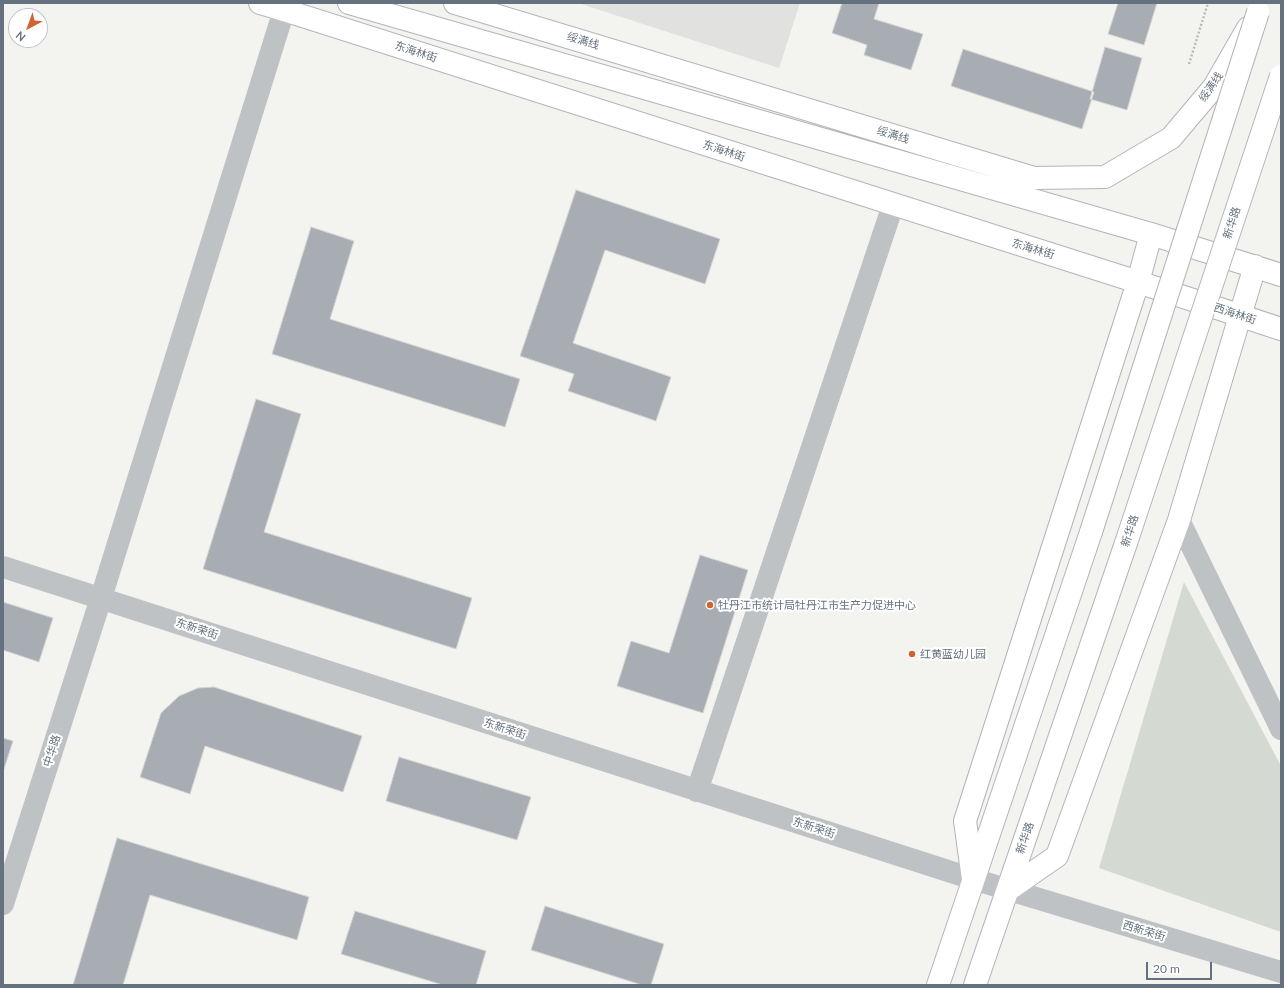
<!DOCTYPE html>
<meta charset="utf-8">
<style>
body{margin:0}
#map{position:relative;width:1284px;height:988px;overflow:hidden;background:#f3f3f0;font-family:Lato,sans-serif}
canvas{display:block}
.frame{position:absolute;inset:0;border:4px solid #65717e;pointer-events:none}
.north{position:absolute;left:8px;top:8px;width:40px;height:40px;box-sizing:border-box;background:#fff;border:1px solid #c1c6cb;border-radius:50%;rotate:221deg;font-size:11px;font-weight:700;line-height:16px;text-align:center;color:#65717e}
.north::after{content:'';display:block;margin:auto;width:14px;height:18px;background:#d16532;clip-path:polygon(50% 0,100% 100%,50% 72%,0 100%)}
.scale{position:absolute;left:1146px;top:962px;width:66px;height:18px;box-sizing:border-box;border:2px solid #65717e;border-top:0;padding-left:5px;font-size:12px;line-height:14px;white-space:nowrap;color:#65717e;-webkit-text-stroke:3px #fff;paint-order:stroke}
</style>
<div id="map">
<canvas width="1284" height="988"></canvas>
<div class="frame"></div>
<div class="north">N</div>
<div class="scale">20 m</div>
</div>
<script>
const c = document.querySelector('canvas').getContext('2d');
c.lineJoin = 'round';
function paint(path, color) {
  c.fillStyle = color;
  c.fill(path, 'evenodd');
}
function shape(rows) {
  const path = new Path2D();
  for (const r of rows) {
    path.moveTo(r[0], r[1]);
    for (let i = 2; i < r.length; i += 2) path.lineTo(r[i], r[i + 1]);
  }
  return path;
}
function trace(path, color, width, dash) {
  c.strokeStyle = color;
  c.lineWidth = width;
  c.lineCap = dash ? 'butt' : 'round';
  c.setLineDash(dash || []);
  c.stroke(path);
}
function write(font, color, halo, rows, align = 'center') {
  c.font = font + ' Lato,"Noto Sans SC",sans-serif';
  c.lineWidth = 4;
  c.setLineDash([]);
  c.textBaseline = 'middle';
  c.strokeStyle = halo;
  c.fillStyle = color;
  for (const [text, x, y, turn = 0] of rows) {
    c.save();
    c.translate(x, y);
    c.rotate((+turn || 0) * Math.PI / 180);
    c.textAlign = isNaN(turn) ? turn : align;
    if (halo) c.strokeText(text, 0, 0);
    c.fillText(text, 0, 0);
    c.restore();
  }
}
const built = shape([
 [578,3,800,3,779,68]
]);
const green = shape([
 [1184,582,1281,766,1281,932,1099,868]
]);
const building = shape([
 [842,3,879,3,874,19,923,34,911,70,864,55,867,45,832,33,842,3],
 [1118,3,1157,3,1144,45,1108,34,1118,3],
 [1105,47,1142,58,1127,110,1090,99,1105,47],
 [963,49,1094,92,1082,129,951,86,963,49],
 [576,190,720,239,705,284,605,250,573,343,671,377,656,421,568,391,574,374,520,356,576,190],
 [311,227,354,241,330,319,520,379,505,427,272,354,311,227],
 [256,399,301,414,264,532,472,598,456,649,203,569,256,399],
 [700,555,748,570,703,713,617,686,631,641,669,653,700,555],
 [3,602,53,618,39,662,3,650,3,602],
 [214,687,362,736,343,792,205,746,190,794,140,777,161,713,179,696,198,688,214,687],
 [3,738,13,741,3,772,3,738],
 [399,757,531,797,517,840,386,801,399,757],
 [117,838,309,897,297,940,150,895,123,985,73,985,117,838],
 [545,906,664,944,651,985,642,985,531,950,545,906],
 [355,911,486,951,476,985,443,985,341,954,355,911]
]);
const path = shape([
 [1189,64,1208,3]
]);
const minor = shape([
 [697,791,893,205]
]);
const tertiary = shape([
 [1179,520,1281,729],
 [3,567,973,879,1281,972],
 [3,904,101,598,284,10]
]);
const secondary = shape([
 [260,3,284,10]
]);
const primary = shape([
 [938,985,1091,532],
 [975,985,1126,543]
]);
const trunk = shape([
 [286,3,284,10,1138,282,1281,329],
 [349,3,1151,234,1281,275],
 [455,3,1034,178,1105,177,1171,138,1214,87,1248,28],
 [973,879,965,821,1138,282,1151,234],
 [1008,890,1057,856,1179,520,1255,266]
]);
const primaryBridge = shape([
 [1091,532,1258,12],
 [1126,543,1281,76]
]);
const markers = [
 [710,605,4,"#d16532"],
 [912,654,4,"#d16532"]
];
const streetNames = [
 ["绥满线",583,41,17],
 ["东海林街",416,52,18],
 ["绥满线",1211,87,-55],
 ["绥满线",893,135,17],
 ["东海林街",724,151,18],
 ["新华路",1232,223,-72],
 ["东海林街",1033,249,17],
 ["西海林街",1235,314,18],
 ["新华路",1130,531,-72],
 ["东新荣街",197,629,18],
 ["东新荣街",505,729,18],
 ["中华路",52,751,-72],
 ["东新荣街",814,828,18],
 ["新华路",1025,838,-71],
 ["西新荣街",1144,931,17]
];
const poiNames = [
 ["牡丹江市统计局牡丹江市生产力促进中心",718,605],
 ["红黄蓝幼儿园",920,654]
];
paint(built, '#e1e2e0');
paint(green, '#d4dad1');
paint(building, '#a7adb2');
trace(building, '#d4d5d3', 1);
trace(secondary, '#b2b6ba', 24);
trace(primary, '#b3b6b9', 24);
trace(trunk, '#b2b5b8', 24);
trace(path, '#b9bbbd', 2.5, [2, 2]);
trace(minor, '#bfc2c5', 22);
trace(tertiary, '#bfc2c5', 22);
trace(secondary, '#fff', 22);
trace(primary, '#fff', 22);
trace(trunk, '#fff', 22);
trace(primaryBridge, '#b3b6b9', 24, []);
trace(primaryBridge, '#fff', 22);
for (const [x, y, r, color] of markers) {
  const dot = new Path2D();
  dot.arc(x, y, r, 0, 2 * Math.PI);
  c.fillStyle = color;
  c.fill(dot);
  trace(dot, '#fff', 1.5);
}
write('11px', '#65717e', '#fff', streetNames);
write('11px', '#65717e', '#fff', poiNames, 'left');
</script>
